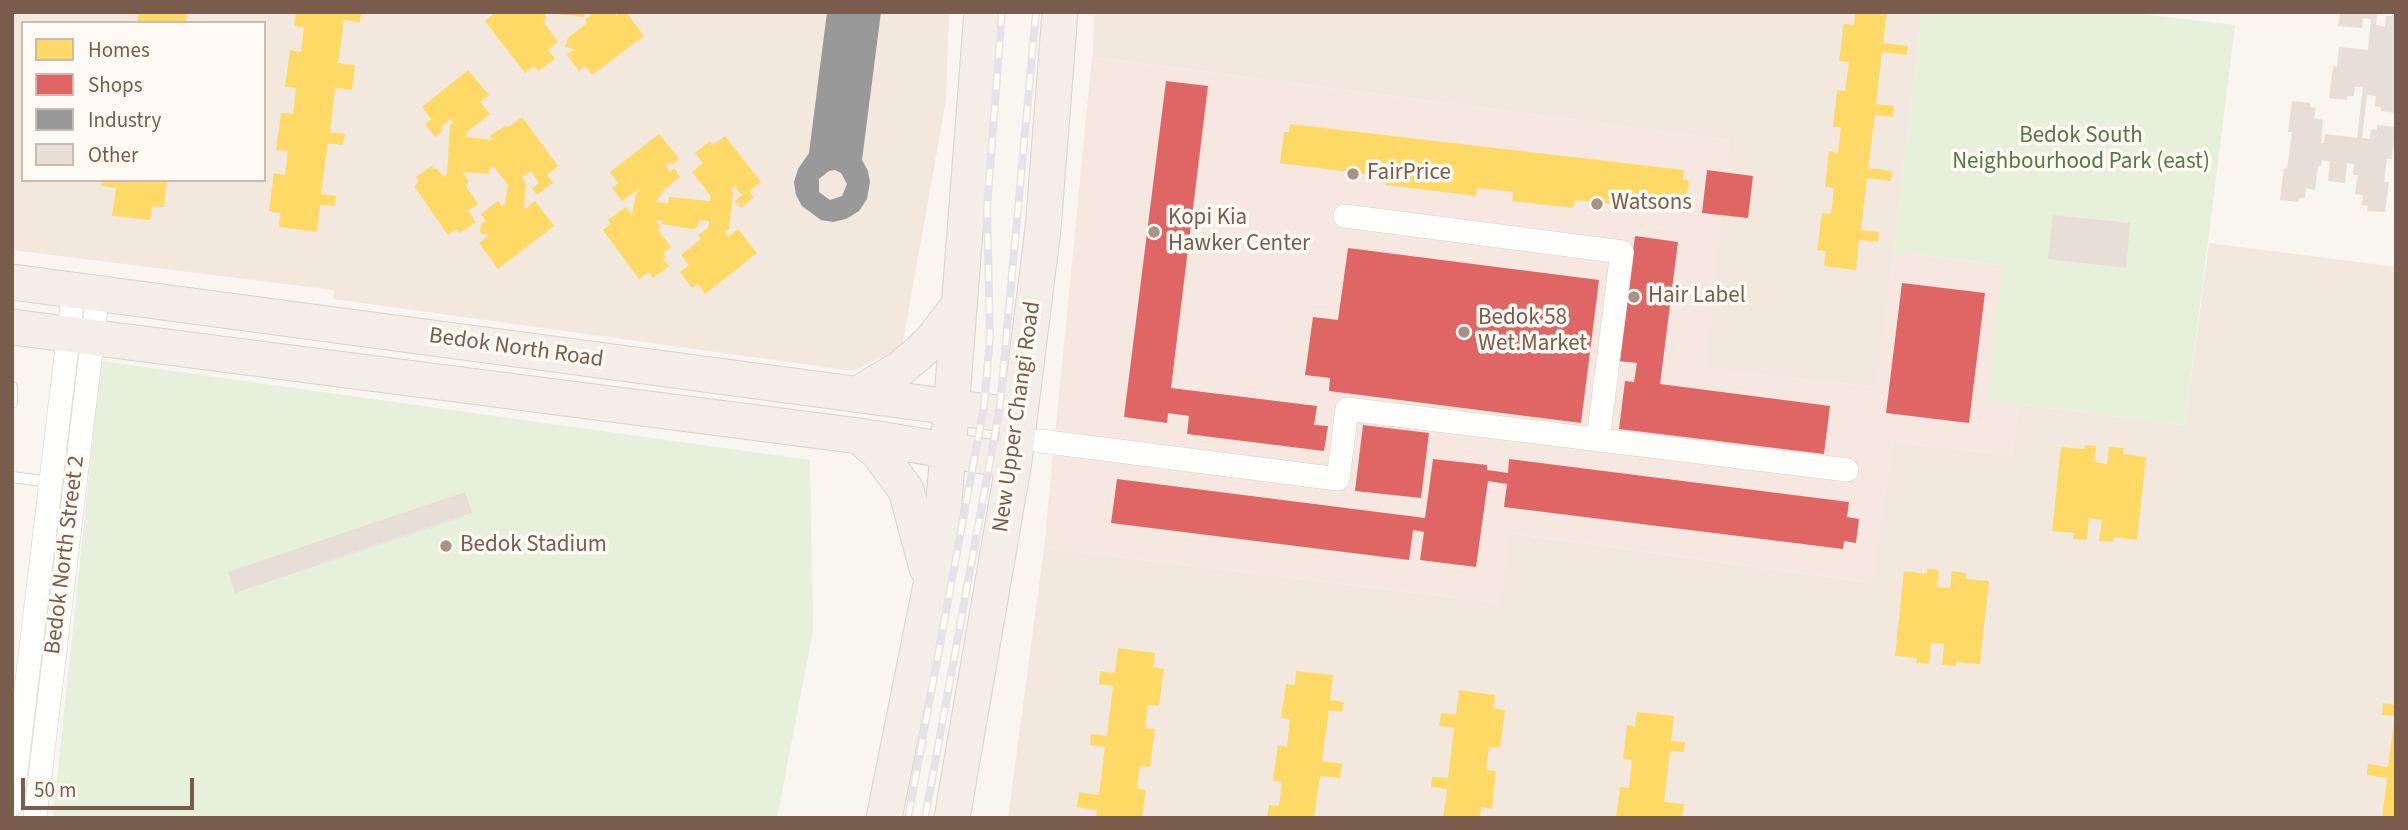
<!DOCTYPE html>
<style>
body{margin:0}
#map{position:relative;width:2408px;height:830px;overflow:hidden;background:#f9f5f0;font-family:"Source Sans 3",sans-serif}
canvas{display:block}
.frame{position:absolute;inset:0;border:14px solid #7a5c4d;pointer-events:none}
.legend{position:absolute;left:21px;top:21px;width:245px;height:161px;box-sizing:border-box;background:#fffaf3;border:2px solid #cabbb1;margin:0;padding:9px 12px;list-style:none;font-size:21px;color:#7a5c4d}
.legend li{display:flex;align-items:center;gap:14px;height:35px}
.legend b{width:35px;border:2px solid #cabbb1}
.scale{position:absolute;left:21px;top:778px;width:173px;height:32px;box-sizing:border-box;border:4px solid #7a5c4d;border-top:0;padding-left:9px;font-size:21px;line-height:24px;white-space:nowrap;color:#7a5c4d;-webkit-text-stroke:5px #fffaf3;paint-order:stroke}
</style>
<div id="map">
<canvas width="2408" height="830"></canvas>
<div class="frame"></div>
<ul class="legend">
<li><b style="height:19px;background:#ffd966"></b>Homes</li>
<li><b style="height:19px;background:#e06666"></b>Shops</li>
<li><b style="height:19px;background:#999"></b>Industry</li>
<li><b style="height:19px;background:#e6ded7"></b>Other</li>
</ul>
<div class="scale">50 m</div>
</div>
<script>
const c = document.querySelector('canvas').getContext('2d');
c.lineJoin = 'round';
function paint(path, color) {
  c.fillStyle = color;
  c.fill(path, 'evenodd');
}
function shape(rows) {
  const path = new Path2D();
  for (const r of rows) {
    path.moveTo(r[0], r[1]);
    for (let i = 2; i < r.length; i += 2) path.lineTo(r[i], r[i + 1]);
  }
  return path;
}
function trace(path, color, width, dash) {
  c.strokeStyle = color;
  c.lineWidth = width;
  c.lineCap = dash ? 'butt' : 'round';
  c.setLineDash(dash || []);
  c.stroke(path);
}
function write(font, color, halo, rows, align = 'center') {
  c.font = font + ' "Source Sans 3",sans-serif';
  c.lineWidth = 7;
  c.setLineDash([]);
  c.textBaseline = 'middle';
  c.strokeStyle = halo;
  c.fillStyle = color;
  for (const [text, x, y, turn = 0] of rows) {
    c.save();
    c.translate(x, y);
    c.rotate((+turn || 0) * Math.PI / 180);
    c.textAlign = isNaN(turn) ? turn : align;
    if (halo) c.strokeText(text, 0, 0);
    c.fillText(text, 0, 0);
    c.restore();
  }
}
const residential = shape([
 [12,12,949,12,946,100,902,347,854,371,333,299,334,290,12,250],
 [23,23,264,23,264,180,23,180],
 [1094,12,1922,12,1877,387,1705,369,1729,140,1093,57],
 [2209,243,2396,267,2396,818,1008,818,1044,548,1500,603,1509,533,1872,583,1893,442,2012,455,2018,404,2185,425]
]);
const commercial = shape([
 [1092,57,1729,140,1706,369,1876,387,1893,252,2034,269,2012,455,1893,442,1873,583,1510,533,1501,603,1044,548]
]);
const green = shape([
 [1922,12,2124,12,2235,25,2185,425,1987,400,2003,265,1893,252],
 [101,361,810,460,813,631,777,818,53,818]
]);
const homes = shape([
 [138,12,187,12,186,22,137,23],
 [296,12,361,12,360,22,344,20,338,63,355,65,352,90,335,88,330,132,345,134,343,145,328,143,321,194,336,196,335,206,320,205,317,232,279,227,280,213,269,211,274,173,285,175,288,151,276,150,281,113,293,114,296,88,285,87,290,50,301,52,304,27,294,26],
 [496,12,543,12,547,18,543,21,558,42,548,50,555,59,538,71,534,66,525,73,485,21],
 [557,12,585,12,584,17,557,14],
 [595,12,616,12,616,16,621,12,626,12,644,36,592,75,585,66,579,71,567,55,575,49,565,47,568,38,587,23,585,20],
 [1855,12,1887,12,1883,43,1908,46,1907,55,1882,52,1876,104,1894,106,1893,117,1875,115,1868,168,1892,171,1891,181,1867,178,1861,230,1879,232,1878,242,1859,240,1856,270,1824,266,1826,251,1817,250,1822,213,1831,214,1834,188,1825,187,1829,151,1838,153,1841,127,1833,127,1837,90,1845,91,1849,62,1839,61,1844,24,1854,25],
 [468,70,489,95,480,102,490,114,467,132,466,137,493,140,490,136,506,125,508,127,522,117,558,166,547,175,553,183,537,195,532,188,539,183,531,171,522,177,526,183,524,210,535,201,554,226,498,269,479,243,489,235,480,233,481,224,486,221,481,214,498,201,502,206,505,204,508,185,494,167,490,166,489,174,462,172,469,181,465,185,478,204,468,211,476,222,460,233,457,229,448,235,414,186,419,182,416,177,432,166,434,170,437,168,443,177,447,174,450,125,453,123,451,119,440,128,443,131,435,137,425,124,431,119,422,107],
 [1290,124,1684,170,1683,180,1689,180,1685,213,1575,200,1573,208,1512,201,1513,192,1477,188,1476,196,1385,185,1386,177,1280,163,1284,132,1289,132],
 [659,134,679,159,672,165,670,162,665,165,670,172,674,168,680,177,661,192,663,193,655,202,668,203,669,197,710,201,711,196,692,172,703,163,695,153,710,141,713,145,725,136,761,182,749,191,754,197,741,208,735,201,742,195,734,186,731,190,733,193,729,229,725,232,728,237,738,229,757,253,705,294,698,284,692,288,680,272,689,265,681,255,701,239,698,235,708,228,709,221,699,220,698,227,692,229,662,224,663,221,655,220,661,228,658,230,671,247,663,253,666,257,663,259,669,266,653,278,649,272,639,279,603,230,611,224,608,220,626,207,632,215,636,194,640,191,638,189,622,201,612,188,618,183,610,172],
 [102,180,167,180,164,207,152,206,150,220,112,216,116,188,101,186],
 [2085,445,2096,446,2095,462,2107,464,2109,447,2124,448,2123,454,2146,457,2137,540,2114,537,2113,542,2099,541,2102,520,2089,518,2087,540,2073,539,2074,533,2052,531,2061,447,2084,449],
 [1927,569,1939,570,1937,587,1950,588,1952,571,1966,573,1966,579,1989,581,1980,664,1956,662,1956,666,1942,665,1944,644,1931,643,1929,664,1916,663,1917,658,1895,656,1904,571,1927,574],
 [1118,648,1155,653,1153,667,1164,669,1159,706,1148,705,1145,728,1155,729,1150,767,1140,766,1137,789,1146,790,1142,818,1096,818,1097,810,1077,807,1079,792,1099,795,1105,747,1090,745,1091,734,1107,736,1113,686,1099,684,1100,671,1115,673],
 [1296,671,1333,675,1330,700,1344,702,1342,712,1329,710,1322,761,1342,764,1340,778,1320,776,1314,818,1267,818,1269,805,1279,806,1282,782,1273,781,1278,745,1287,747,1290,719,1281,718,1286,684,1295,685],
 [1459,690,1495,695,1494,709,1505,710,1500,748,1489,747,1486,770,1496,771,1492,809,1481,807,1480,818,1443,818,1447,789,1431,787,1432,777,1448,778,1454,728,1439,726,1441,713,1456,715],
 [2383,703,2396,705,2396,716,2382,715],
 [1637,712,1674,716,1671,741,1685,742,1684,752,1670,751,1664,802,1684,804,1682,818,1616,818,1620,787,1629,788,1632,760,1623,759,1627,725,1635,726],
 [2394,722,2396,818,2382,818,2387,778,2367,775,2368,764,2388,767]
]);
const shops = shape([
 [1166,81,1208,86,1171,388,1317,406,1314,425,1328,426,1324,451,1187,434,1189,416,1168,413,1167,423,1124,417],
 [1707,170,1753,176,1748,218,1702,213],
 [1635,236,1678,242,1660,384,1830,406,1824,454,1619,429,1625,381,1634,382,1637,363,1618,361],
 [1348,248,1599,280,1581,423,1329,391,1330,378,1305,375,1313,317,1338,320],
 [1902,283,1985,293,1969,423,1886,413],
 [1363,425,1429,433,1421,498,1355,491],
 [1433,459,1487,465,1487,470,1508,473,1509,459,1849,502,1847,517,1859,519,1856,543,1844,541,1843,549,1504,507,1507,484,1488,481,1476,567,1420,560,1424,532,1413,530,1409,560,1111,523,1117,479,1425,518]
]);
const industry = shape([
 [827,12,881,12,862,160,868,171,870,182,867,199,859,211,846,219,833,222,821,220,802,206,796,195,794,182,798,169,809,153],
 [835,170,841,173,847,184,842,196,830,200,819,192,819,179,829,171]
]);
const building = shape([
 [2340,12,2377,12,2376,25,2385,27,2386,16,2392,16,2393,12,2396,12,2396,113,2381,111,2381,107,2375,106,2376,96,2367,95,2362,138,2370,139,2371,129,2377,130,2377,125,2395,127,2392,159,2387,159,2384,182,2389,182,2385,212,2367,211,2368,206,2362,205,2363,195,2355,194,2358,175,2353,175,2354,164,2347,163,2345,183,2328,181,2330,161,2322,160,2321,166,2318,166,2315,190,2306,188,2305,198,2299,198,2298,202,2280,200,2284,168,2287,169,2292,132,2288,132,2292,101,2310,103,2310,107,2316,108,2314,118,2323,120,2321,143,2324,143,2325,134,2357,138,2363,87,2355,87,2354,96,2348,96,2347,100,2329,98,2333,66,2337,67,2339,47,2368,50,2371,19,2363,18,2362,28,2338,26],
 [2053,215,2130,223,2126,268,2048,259],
 [465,492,472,513,235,593,228,572]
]);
const lane = shape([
 [12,387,12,403],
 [12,477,51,482]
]);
const street = shape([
 [1345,216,1622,252,1598,440],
 [1040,441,1338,479,1347,409,1847,470],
 [12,805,74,289],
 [35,818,98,293]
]);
const primary = shape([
 [12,282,1019,416],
 [12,327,859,436,1014,461],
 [858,394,901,368,921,351,933,339,959,305],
 [859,436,878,452,906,490,927,568],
 [884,818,931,585,944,502,982,12],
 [952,818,1014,461,1043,229,1060,12]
]);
const rail = shape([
 [908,818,984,406,990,337,987,208,1002,12],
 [925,818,1000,406,1036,12]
]);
const markers = [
 [1353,174,7,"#a69286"],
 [1597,204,7,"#a69286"],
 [1154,232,7,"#a69286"],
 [1634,297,7,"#a69286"],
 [1464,332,7,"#a69286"],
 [446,546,7,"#a69286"]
];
const parkNames = [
 ["Bedok South",2081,137],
 ["Neighbourhood Park (east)",2081,163]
];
const poiNames = [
 ["FairPrice",1367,174],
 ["Watsons",1611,204],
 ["Kopi Kia",1168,219],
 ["Hawker Center",1168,245],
 ["Hair Label",1648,297],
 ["Bedok 58",1478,319],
 ["Wet.Market",1478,345],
 ["Bedok Stadium",460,546]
];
const streetNames = [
 ["Bedok North Road",516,349,8],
 ["New Upper Changi Road",1018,417,-82],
 ["Bedok North Street 2",66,555,-83]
];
paint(residential, '#f2e8de');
paint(commercial, '#f6e8e1');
paint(green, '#e7f0db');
paint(homes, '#ffd966');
paint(shops, '#e06666');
paint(industry, '#999');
paint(building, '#e6ded7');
trace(lane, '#d7d1cb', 12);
trace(street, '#d7d1cb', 24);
trace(primary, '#dad1cc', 37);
trace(lane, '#fefefd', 10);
trace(street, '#fefefd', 23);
trace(primary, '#f3eee8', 35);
trace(rail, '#e6e3e7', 8);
trace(rail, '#fffaf3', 5, [16]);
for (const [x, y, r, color] of markers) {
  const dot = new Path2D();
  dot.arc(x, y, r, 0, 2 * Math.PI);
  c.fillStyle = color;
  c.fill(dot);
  trace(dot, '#fffaf3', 2.5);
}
write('23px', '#537a41', '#fffaf3', parkNames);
write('23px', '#7a5c4d', '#fffaf3', poiNames, 'left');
write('23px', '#7a5c4d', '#fffaf3', streetNames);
</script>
